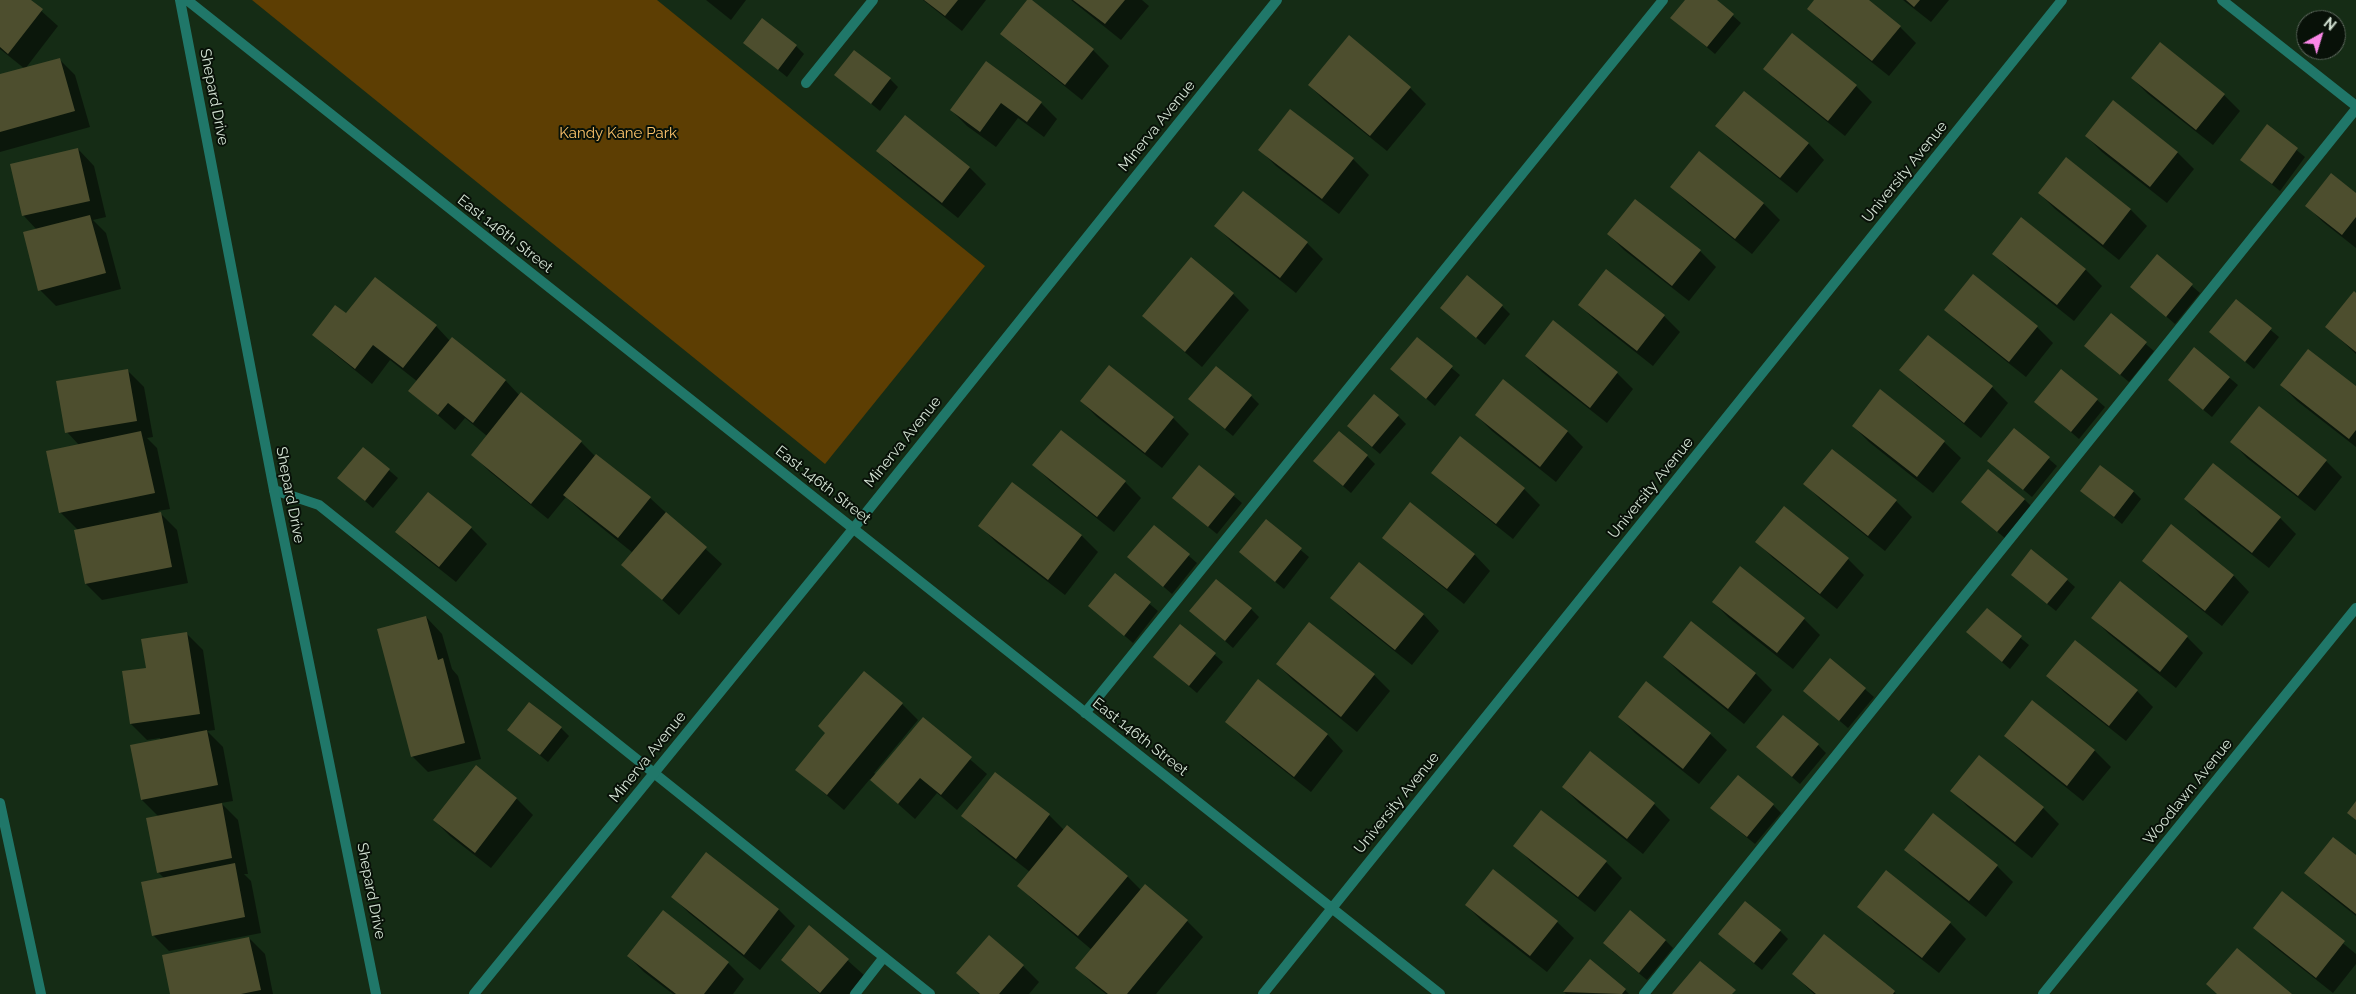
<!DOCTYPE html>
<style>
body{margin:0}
#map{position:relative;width:2356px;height:994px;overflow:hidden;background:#152c15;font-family:Raleway,sans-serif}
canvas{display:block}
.north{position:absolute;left:2296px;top:10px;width:50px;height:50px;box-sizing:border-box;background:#081108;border:1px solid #5a655a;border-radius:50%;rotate:39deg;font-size:14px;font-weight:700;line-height:20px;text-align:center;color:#d5e4d5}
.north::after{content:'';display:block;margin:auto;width:18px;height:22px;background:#fa87e7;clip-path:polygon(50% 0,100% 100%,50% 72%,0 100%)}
</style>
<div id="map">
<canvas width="2356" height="994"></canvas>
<div class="north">N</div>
</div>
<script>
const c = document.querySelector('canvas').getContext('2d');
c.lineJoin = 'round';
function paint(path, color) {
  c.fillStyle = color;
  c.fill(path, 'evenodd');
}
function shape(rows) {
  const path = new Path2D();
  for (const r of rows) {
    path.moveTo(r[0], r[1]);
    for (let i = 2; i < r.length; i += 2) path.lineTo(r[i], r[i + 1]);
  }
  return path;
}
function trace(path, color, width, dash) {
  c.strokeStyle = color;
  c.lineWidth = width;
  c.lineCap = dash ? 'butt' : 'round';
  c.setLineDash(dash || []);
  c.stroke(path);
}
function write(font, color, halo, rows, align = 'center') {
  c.font = font + ' Raleway,sans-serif';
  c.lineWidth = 4;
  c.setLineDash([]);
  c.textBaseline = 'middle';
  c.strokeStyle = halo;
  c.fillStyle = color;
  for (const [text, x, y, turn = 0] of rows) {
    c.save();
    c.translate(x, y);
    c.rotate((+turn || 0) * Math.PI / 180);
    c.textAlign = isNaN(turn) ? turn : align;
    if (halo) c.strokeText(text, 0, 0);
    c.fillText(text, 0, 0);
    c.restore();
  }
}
const green = shape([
 [252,0,657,0,985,266,825,464]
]);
const shadow = shape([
 [0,0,29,0,58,26,25,69,0,49],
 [706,0,746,0,731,20],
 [923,0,986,0,962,31],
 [1028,0,1093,50,1109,66,1082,100,1018,49,1002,33],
 [1071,0,1142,0,1149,6,1121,40],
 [1686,0,1715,0,1741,23,1715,54,1680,25],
 [1816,0,1867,0,1900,27,1916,43,1889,76,1825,25,1809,9],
 [1903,0,1949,0,1931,22],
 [745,43,796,46,804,54,787,77],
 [59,59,75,75,90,127,0,152,0,76],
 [986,62,1041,103,1057,119,1044,137,1018,118,996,147,967,126,951,110],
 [1765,69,1856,86,1872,102,1845,136,1781,85],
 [836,75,890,79,898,87,880,111],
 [2132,78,2224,95,2240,111,2213,145,2148,94],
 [1309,85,1410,88,1426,104,1387,151,1325,101],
 [2114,102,2178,153,2194,169,2167,203,2102,152,2086,136],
 [906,117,970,168,986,184,958,218,894,167,878,151],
 [1717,126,1808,143,1824,160,1797,193,1733,142],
 [2267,126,2305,157,2280,191,2242,160],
 [78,149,94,166,106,217,93,220,106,233,121,289,56,306,40,290,37,230,24,216,12,165],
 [1260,150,1353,159,1369,175,1339,214,1276,166],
 [1699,153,1764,204,1780,220,1752,254,1688,203,1672,187],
 [2067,159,2131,210,2147,226,2119,260,2055,209,2039,193],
 [1243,192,1307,243,1323,259,1296,293,1232,242,1216,226],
 [2356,195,2356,248,2323,222,2307,206],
 [2021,219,2086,270,2102,286,2074,321,2010,270,1994,254],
 [1608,234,1700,251,1716,267,1689,301,1624,250],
 [2157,256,2200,293,2175,324,2132,287],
 [1607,271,1664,316,1680,332,1653,366,1596,321,1579,305],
 [1233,294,1249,310,1202,367,1143,316],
 [2356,294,2356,354,2327,327],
 [2236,301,2279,337,2254,369,2219,340],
 [1502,306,1510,314,1485,345,1441,308],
 [1946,310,2037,327,2053,343,2026,377,1962,326],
 [346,315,436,326,450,341,452,339,506,381,520,396,522,394,581,442,596,457,650,498,722,564,679,615,623,565,633,553,581,511,566,497,548,519,489,471,473,455,487,436,465,418,455,430,410,391,418,382,390,360,372,384,330,350,313,334],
 [2111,315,2154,351,2129,382,2086,346],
 [1553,322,1617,373,1633,389,1607,423,1542,372,1526,356],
 [1928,336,1992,387,2008,403,1981,438,1917,386,1901,370],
 [1417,339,1460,375,1435,406,1392,369],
 [2195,349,2238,385,2212,417,2177,388],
 [128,371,144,387,153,437,147,438,157,448,170,509,158,511,177,530,188,583,102,600,86,584,78,530,60,512,79,445,67,432],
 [2281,385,2356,388,2356,447,2297,401],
 [1881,391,1944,442,1961,458,1933,493,1869,442,1853,426],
 [1251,396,1259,404,1233,436,1198,407],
 [2097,400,2105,407,2079,439,2036,402],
 [1081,401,1173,418,1189,434,1162,468,1097,417],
 [1476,415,1567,431,1583,447,1556,482,1492,431],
 [1398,416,1406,424,1380,454,1356,434],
 [2014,429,2057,466,2032,497,1989,461],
 [2231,441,2326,461,2342,477,2315,511,2247,458],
 [363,448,398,478,373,508,339,478],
 [1367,456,1375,464,1351,493,1323,469],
 [1034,465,1125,482,1141,498,1114,532,1050,481],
 [1200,467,1242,503,1217,534,1182,506],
 [1433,472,1524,489,1540,505,1513,539,1449,488],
 [1012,484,1082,536,1098,552,1065,595,996,542,980,526],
 [1805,484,1896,501,1912,517,1885,551,1821,500],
 [2082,491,2133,491,2141,499,2122,524],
 [429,494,471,528,487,544,456,582,413,548,397,532],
 [2185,498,2280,518,2296,534,2269,568,2201,515],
 [2024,499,2032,507,2006,539,1971,510],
 [1266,521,1309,557,1284,589,1249,560],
 [1154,526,1197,563,1172,594,1129,557],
 [1384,537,1474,554,1490,571,1464,604,1400,553],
 [1757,542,1848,559,1864,575,1837,609,1773,558],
 [2144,561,2233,575,2249,592,2222,626,2160,577],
 [1115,575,1158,611,1133,643,1098,613],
 [2067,580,2075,587,2056,611,2021,583],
 [2120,583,2187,637,2203,653,2176,688,2109,634,2093,618],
 [1332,598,1423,614,1439,631,1412,665,1348,614],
 [1713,602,1804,619,1820,635,1793,669,1729,618],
 [1251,609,1259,617,1233,648,1191,611],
 [1987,610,2029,645,2010,669,1976,640],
 [426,617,442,634,452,669,458,676,481,759,428,772,412,756],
 [1692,623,1756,674,1772,690,1744,724,1680,673,1664,657],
 [1180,625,1223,662,1197,693,1154,657],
 [187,634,203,650,215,730,207,731,223,747,233,801,221,803,238,820,248,874,244,874,251,881,261,933,169,951,153,935,165,879,158,872,159,817,142,800,161,740,160,738,147,740,131,724,147,669],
 [1831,660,1874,697,1848,728,1805,691],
 [1277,664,1374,675,1390,691,1357,732,1293,680],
 [2048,676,2137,691,2153,707,2126,741,2064,692],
 [2033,701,2095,751,2111,767,2083,801,2022,752,2005,736],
 [902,704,918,720,874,773,876,774,923,719,987,774,957,810,937,793,915,819,870,779,844,810,797,770],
 [1619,717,1710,734,1727,750,1699,784,1635,733],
 [1227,722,1327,734,1343,751,1311,792,1243,738],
 [561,728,569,736,548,762,509,730],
 [1818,745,1826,753,1800,784,1766,755],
 [476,767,517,799,533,815,491,868,450,836,434,820],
 [996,774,1049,815,1064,830,1127,876,1141,890,1187,921,1203,937,1156,994,1106,994,1093,984,1077,968,1092,950,1035,902,1019,886,1030,872,979,832,963,816],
 [1563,787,1654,804,1670,820,1643,854,1579,803],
 [1952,791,2043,808,2059,824,2032,858,1968,807],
 [1773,805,1781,813,1755,844,1720,816],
 [1933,815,1997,866,2013,882,1986,917,1922,866,1906,850],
 [1515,845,1606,862,1622,878,1595,912,1531,862],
 [706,854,779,910,795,926,760,970,689,913,673,897],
 [2356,857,2356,916,2322,889,2306,873],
 [1493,871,1557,922,1574,938,1547,972,1482,921,1466,905],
 [2282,893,2356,954,2356,964,2333,993,2271,944,2255,927],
 [1859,906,1950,923,1966,939,1939,973,1875,923],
 [663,912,728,963,744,979,733,994,673,994,644,972,628,956],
 [810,927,865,976,849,994,820,994,782,960],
 [1780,931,1788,939,1762,970,1727,941],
 [249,938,265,954,273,994,172,994],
 [1665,940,1673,948,1647,980,1612,951],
 [1590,961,1625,990,1629,994,1566,994,1564,992],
 [1023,966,1039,982,1029,994,979,994,958,973],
 [1793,974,1894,992,1896,994,1814,994]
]);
const building = shape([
 [0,0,31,0,43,9,8,54,0,47],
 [924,0,958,0,945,16],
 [1027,0,1032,0,1094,49,1065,85,1000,34],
 [1073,0,1125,0,1105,24],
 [1685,0,1717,0,1734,14,1707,47,1670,18],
 [1814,0,1869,0,1901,26,1872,61,1807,9],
 [1906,0,1920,0,1914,7],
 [762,18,797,45,778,70,743,43],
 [1792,33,1857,85,1828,121,1763,69],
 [1349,35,1411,87,1370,136,1308,85],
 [2160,42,2225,94,2196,130,2131,78],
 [854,50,891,78,871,104,834,75],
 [60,58,75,111,0,132,0,74],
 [986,61,1042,102,1027,122,1001,103,980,132,950,110],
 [1744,91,1809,143,1780,178,1715,126],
 [2113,100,2178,152,2150,187,2085,136],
 [1290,109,1354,158,1322,199,1258,150],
 [905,115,970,167,942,203,876,151],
 [2267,124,2298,148,2272,184,2240,160],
 [78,148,90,201,22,216,10,164],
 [1699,151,1764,203,1735,239,1670,187],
 [2066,157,2131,209,2103,245,2038,193],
 [2331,173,2356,193,2356,217,2342,235,2305,206],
 [1243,191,1308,242,1280,278,1214,226],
 [1635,199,1701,250,1672,286,1607,234],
 [90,215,106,273,38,291,23,232],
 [2021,217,2086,269,2057,305,1992,254],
 [2157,254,2193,284,2166,317,2130,287],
 [1191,257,1234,293,1185,352,1142,316],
 [1606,269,1665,315,1637,351,1578,305],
 [1973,274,2038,326,2009,362,1944,310],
 [1467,275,1503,305,1476,338,1440,308],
 [375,277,437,325,403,368,373,345,355,369,312,335,335,305,346,313],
 [2354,291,2356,293,2356,352,2325,327],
 [2236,299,2272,328,2245,362,2209,332],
 [2111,313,2147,342,2120,375,2084,346],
 [1553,320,1618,372,1590,408,1525,356],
 [1928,335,1993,386,1964,423,1899,370],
 [452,337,506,380,473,423,448,403,438,415,408,391],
 [1417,337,1453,366,1426,399,1390,369],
 [2194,347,2230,377,2203,410,2168,380],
 [2308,349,2356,386,2356,430,2349,439,2280,385],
 [1109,365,1174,417,1145,453,1080,401],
 [1216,366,1252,395,1225,429,1188,399],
 [128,369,137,421,65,433,56,381],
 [2061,369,2098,399,2071,432,2034,402],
 [1503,379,1568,431,1540,467,1475,415],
 [1880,389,1945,441,1917,477,1852,426],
 [521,392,582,441,531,504,471,455],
 [1374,394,1399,415,1372,447,1347,426],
 [2259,406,2327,460,2298,496,2230,442],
 [2014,428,2050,457,2023,490,1987,461],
 [1061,430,1126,481,1097,517,1032,465],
 [141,431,155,493,59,513,46,451],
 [1339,431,1368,455,1343,486,1313,461],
 [1460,436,1525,488,1496,524,1431,473],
 [363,447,390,469,365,501,337,478],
 [1832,449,1897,500,1868,536,1803,484],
 [596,454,651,497,618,538,563,495],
 [2213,463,2281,517,2252,553,2184,499],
 [1199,465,1235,494,1208,527,1172,498],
 [2100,465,2134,491,2114,517,2080,491],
 [1988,469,2025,499,1997,532,1961,502],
 [1012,482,1082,535,1048,580,978,526],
 [428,492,472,527,439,567,395,532],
 [1410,502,1475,554,1447,589,1382,538],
 [1784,506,1849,558,1820,594,1755,542],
 [161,512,172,567,85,584,74,530],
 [666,512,707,547,662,600,621,565],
 [1266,519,1302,548,1275,582,1239,552],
 [2171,524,2234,575,2205,611,2142,561],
 [1154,525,1190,554,1163,587,1127,557],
 [2031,549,2068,579,2047,604,2011,575],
 [1359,562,1424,614,1395,650,1330,598],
 [1740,566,1805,618,1777,653,1712,602],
 [1115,573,1151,602,1124,636,1088,606],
 [1216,579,1252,608,1225,641,1189,611],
 [2120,581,2188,636,2160,672,2091,618],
 [1987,608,2022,636,2002,662,1966,632],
 [426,616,438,660,443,658,465,743,411,757,377,629],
 [1691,621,1756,673,1728,709,1663,657],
 [1309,622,1375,674,1341,717,1276,664],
 [1180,624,1216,653,1189,686,1153,657],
 [187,632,200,714,130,724,122,671,146,668,141,639],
 [2075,640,2138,690,2109,726,2046,676],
 [1830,658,1866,688,1839,721,1803,691],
 [864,671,903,703,827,795,795,770,825,733,818,726],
 [1258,679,1328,734,1294,777,1225,722],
 [1646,681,1711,733,1683,769,1618,717],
 [2032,700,2095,750,2067,786,2004,736],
 [529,702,562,727,540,755,507,730],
 [1783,715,1819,744,1792,777,1756,747],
 [923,717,972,757,941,795,920,778,898,804,870,780],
 [207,730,218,785,141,800,130,745],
 [1590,751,1655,803,1627,839,1562,787],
 [1979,755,2044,807,2015,842,1950,791],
 [476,765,517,798,475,853,433,820],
 [995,772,1050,814,1016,859,961,816],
 [1738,775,1774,804,1747,837,1710,808],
 [2356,801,2356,820,2347,813],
 [222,803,232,858,157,873,146,818],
 [1541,810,1607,861,1578,897,1513,846],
 [1933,813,1998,865,1969,901,1904,850],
 [1067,825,1128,876,1078,936,1017,886],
 [2333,837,2356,855,2356,914,2304,873],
 [706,852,779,909,744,955,671,897],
 [235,863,245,917,152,936,141,882],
 [1493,869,1558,921,1530,956,1465,905],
 [1886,870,1951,922,1922,958,1857,907],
 [1145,884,1188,920,1127,994,1108,994,1075,968],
 [2282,891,2345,941,2316,978,2253,928],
 [1745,901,1781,930,1754,963,1718,934],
 [663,910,729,962,704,994,676,994,627,956],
 [1630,910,1666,940,1639,973,1603,943],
 [809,925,849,959,820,993,781,960],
 [1824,934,1895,991,1893,994,1816,994,1792,974],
 [989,935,1024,965,999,994,980,994,956,973],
 [249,937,261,990,241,994,170,994,162,955],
 [2237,948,2292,994,2217,994,2206,984],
 [1590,959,1626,989,1622,994,1563,992],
 [1700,961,1736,990,1732,994,1672,994]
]);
const service = shape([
 [806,83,873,0],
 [274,490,319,505,930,994],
 [1085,713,1663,0],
 [0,803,41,994],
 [855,994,884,957],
 [1644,994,2356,109]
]);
const minor = shape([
 [180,0,274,490,376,994],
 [187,0,1440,994],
 [2222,0,2356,106],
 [474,994,853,529,1277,0],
 [1263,994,2062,0],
 [2043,994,2356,608]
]);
const streetNames = [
 ["Shepard Drive",214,97,79],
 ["Minerva Avenue",1157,126,-51],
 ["University Avenue",1905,172,-51],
 ["East 146th Street",505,234,38],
 ["Minerva Avenue",903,442,-51],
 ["East 146th Street",823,485,38],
 ["University Avenue",1651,488,-51],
 ["Shepard Drive",290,495,79],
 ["East 146th Street",1140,737,38],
 ["Minerva Avenue",648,757,-51],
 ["Woodlawn Avenue",2188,792,-51],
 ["University Avenue",1397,803,-51],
 ["Shepard Drive",371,891,79]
];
const parkNames = [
 ["Kandy Kane Park",618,133]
];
paint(green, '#5d3e03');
paint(shadow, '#0007');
paint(building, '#4d4e2e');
trace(service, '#207769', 10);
trace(minor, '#207769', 10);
write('15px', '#d5e4d5', '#081108', streetNames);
write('15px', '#fec46b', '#081108', parkNames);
</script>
